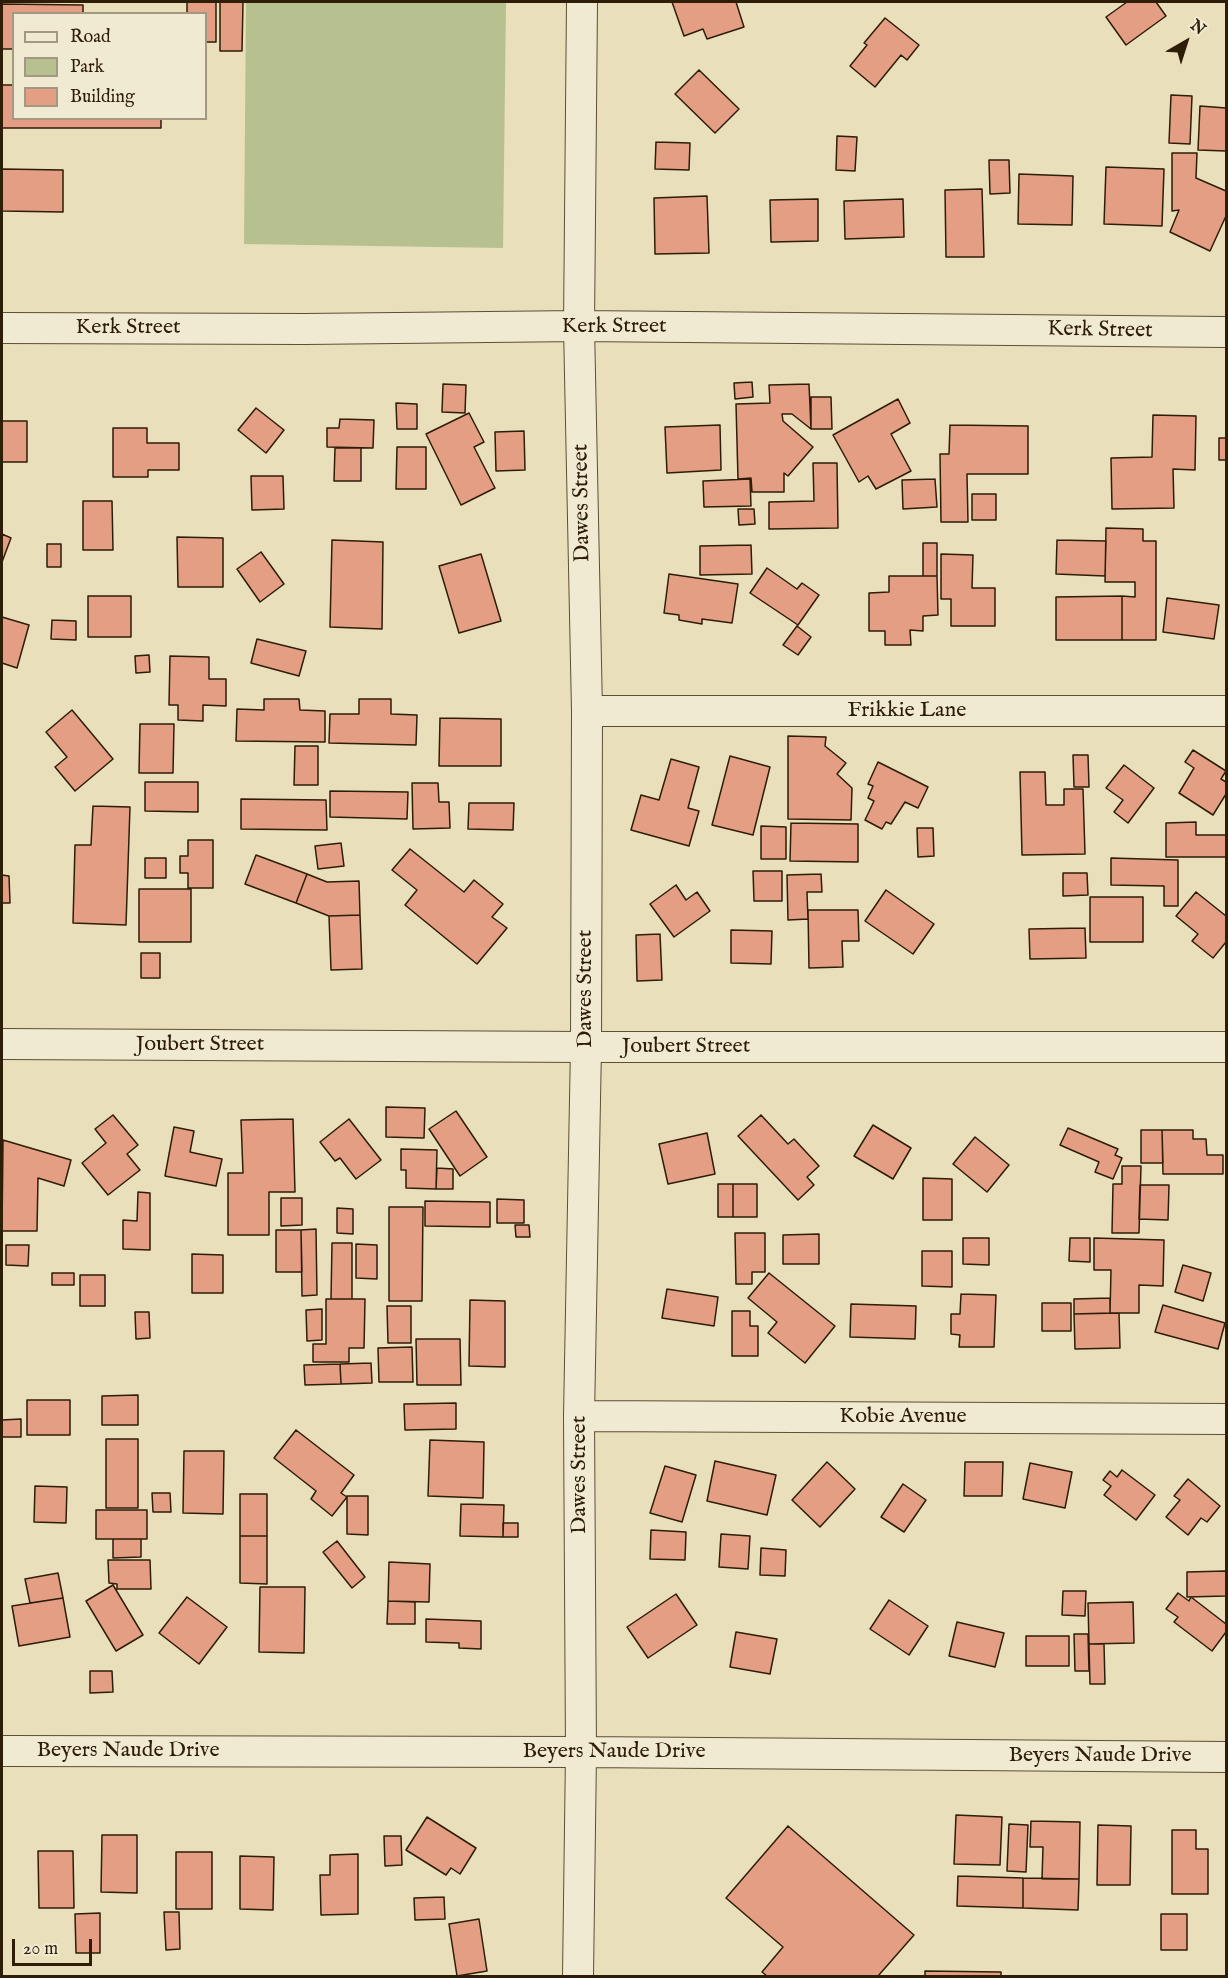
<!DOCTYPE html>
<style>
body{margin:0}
#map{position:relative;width:1228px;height:1978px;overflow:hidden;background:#e9dfba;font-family:"IM FELL English",serif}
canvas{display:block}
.frame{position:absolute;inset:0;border:3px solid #2e1d07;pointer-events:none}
.legend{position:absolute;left:12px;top:12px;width:195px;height:108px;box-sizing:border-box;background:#f1ead2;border:2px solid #a39881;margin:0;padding:8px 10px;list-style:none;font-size:18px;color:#2e1d07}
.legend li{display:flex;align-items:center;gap:12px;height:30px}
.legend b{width:30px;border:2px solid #a39881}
.north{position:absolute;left:1156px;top:12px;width:60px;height:60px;-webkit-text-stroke:4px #f1ead2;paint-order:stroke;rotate:39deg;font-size:16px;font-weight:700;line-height:24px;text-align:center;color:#2e1d07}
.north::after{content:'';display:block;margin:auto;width:21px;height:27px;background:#2e1d07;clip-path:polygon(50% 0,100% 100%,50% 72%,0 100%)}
.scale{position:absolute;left:12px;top:1939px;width:80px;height:27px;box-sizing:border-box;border:3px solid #2e1d07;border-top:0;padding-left:8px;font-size:18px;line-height:21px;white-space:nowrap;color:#2e1d07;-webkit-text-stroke:4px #f1ead2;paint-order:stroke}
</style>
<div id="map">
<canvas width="1228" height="1978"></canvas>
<div class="frame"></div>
<ul class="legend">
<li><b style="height:8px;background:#f1ead2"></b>Road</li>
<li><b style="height:16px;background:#b7c18f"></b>Park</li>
<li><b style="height:16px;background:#e39e84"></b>Building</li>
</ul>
<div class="north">N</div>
<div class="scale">20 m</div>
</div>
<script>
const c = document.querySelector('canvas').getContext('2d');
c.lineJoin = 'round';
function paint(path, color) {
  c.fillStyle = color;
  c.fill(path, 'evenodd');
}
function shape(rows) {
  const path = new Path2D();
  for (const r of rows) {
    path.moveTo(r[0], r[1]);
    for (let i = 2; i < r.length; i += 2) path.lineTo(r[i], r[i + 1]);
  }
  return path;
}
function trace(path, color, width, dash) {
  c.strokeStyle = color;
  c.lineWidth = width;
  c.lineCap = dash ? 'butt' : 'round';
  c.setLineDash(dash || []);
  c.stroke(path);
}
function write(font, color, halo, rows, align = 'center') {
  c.font = font + ' "IM FELL English",serif';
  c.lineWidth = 4.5;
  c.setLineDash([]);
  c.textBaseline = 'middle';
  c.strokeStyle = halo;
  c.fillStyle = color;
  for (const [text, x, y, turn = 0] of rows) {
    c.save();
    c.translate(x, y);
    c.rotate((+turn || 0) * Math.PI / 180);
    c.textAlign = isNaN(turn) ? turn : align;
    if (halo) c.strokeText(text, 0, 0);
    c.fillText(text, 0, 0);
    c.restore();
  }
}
const green = shape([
 [246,2,506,2,503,248,244,244]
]);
const building = shape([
 [187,2,216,2,216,42,206,42,206,14,187,14,187,2],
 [220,2,243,2,242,51,220,51,220,2],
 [672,2,736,2,744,27,707,39,703,29,684,36,672,2],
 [1127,2,1156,2,1166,16,1126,45,1106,17,1127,2],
 [2,4,83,5,83,14,14,14,14,49,2,49,2,4],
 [885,18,919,45,907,60,901,55,875,87,850,66,867,45,864,43,885,18],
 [699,70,739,109,715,133,675,94,699,70],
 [2,85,14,85,14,118,161,118,161,128,2,128,2,85],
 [1171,95,1192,96,1190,144,1169,143,1171,95],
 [1200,106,1226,108,1226,151,1198,150,1200,106],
 [837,136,857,137,855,171,836,170,837,136],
 [656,142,690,143,689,170,655,169,656,142],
 [1172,153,1197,153,1196,178,1226,191,1226,216,1210,251,1170,232,1179,210,1172,211,1172,153],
 [989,160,1009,160,1010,193,990,194,989,160],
 [1106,167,1164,169,1162,226,1104,224,1106,167],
 [2,169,63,170,63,212,2,211,2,169],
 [1019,174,1073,176,1072,225,1018,224,1019,174],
 [982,189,984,257,946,257,945,190,982,189],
 [707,196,709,253,655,254,654,198,707,196],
 [818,199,818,241,771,242,770,200,818,199],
 [903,199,904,237,845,239,844,201,903,199],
 [752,382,753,397,735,399,734,383,752,382],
 [443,384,466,385,465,413,442,412,443,384],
 [809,384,811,429,792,414,782,414,783,421,813,447,788,476,784,473,784,492,752,492,751,478,738,479,736,404,770,403,769,385,809,384],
 [811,397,831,397,832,429,811,429,811,397],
 [898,399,910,423,891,434,911,471,876,489,868,476,859,482,833,435,898,399],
 [396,403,417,404,417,429,397,429,396,403],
 [256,408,284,430,266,453,238,430,256,408],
 [469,413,484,442,474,447,495,488,461,505,426,434,469,413],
 [1153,415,1196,416,1195,470,1173,469,1174,508,1112,509,1111,458,1152,457,1153,415],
 [340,419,374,420,373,448,327,447,327,428,339,428,340,419],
 [2,421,27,421,27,462,2,462,2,421],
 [720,425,721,470,667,473,665,427,720,425],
 [950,425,1028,426,1028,474,967,474,968,522,941,522,940,454,949,454,950,425],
 [113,428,147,428,147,443,179,443,179,470,148,470,148,477,113,477,113,428],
 [524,431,525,470,496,471,495,432,524,431],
 [1219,438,1226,438,1226,460,1219,460,1219,438],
 [397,447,426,447,426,489,396,489,397,447],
 [335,448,361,448,361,481,334,481,335,448],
 [813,463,837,463,838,528,769,529,769,502,814,501,813,463],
 [251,476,283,476,284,509,252,510,251,476],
 [750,479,751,506,704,507,703,481,750,479],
 [935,479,937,507,903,509,902,480,935,479],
 [972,494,996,494,996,520,972,520,972,494],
 [83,501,112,501,113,550,83,550,83,501],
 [738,509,754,509,755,524,739,525,738,509],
 [1106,528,1143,529,1143,541,1156,541,1156,640,1122,640,1122,596,1135,597,1135,582,1105,582,1106,528],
 [2,534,11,538,2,562,2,534],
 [177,537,223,538,223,587,178,587,177,537],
 [332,540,383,542,382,629,330,627,332,540],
 [1057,540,1106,541,1105,576,1056,574,1057,540],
 [923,543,937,543,937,576,923,576,923,543],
 [47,544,61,544,61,567,47,567,47,544],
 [751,545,752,574,700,575,700,546,751,545],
 [261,552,284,584,260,602,237,569,261,552],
 [481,554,501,621,459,633,439,566,481,554],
 [941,554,973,555,972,588,995,588,995,626,951,626,951,599,941,599,941,554],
 [767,568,797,589,802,583,819,595,798,625,750,593,767,568],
 [669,574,738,584,732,623,702,619,702,624,679,620,679,615,664,613,669,574],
 [889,576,937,576,938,615,923,616,923,631,910,630,911,645,885,645,885,631,869,631,869,593,889,592,889,576],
 [88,596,131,596,131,637,88,637,88,596],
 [1122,596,1122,640,1056,640,1056,597,1122,596],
 [1167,598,1219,605,1214,639,1163,632,1167,598],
 [2,617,29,625,17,668,2,663,2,617],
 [52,620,76,621,76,640,51,639,52,620],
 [797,626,811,637,798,655,783,645,797,626],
 [257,639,306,651,299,676,251,663,257,639],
 [149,655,150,672,136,673,135,656,149,655],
 [170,656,209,657,209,679,226,679,226,706,203,705,203,721,178,720,178,705,169,705,170,656],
 [264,699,299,699,300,710,325,711,325,742,236,741,237,709,264,710,264,699],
 [359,699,391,699,391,714,417,715,416,745,329,743,330,714,359,714,359,699],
 [72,710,113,759,75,791,55,767,67,757,46,732,72,710],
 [440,718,501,719,501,766,439,766,440,718],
 [140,724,174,724,173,773,139,773,140,724],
 [788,736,826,737,825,746,846,763,837,774,852,788,851,820,788,819,788,736],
 [295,746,318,746,318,785,294,785,295,746],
 [1193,750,1226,771,1221,779,1226,782,1226,794,1213,815,1179,793,1194,768,1185,762,1193,750],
 [1073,755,1088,755,1089,787,1074,787,1073,755],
 [730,756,770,767,753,835,712,825,730,756],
 [671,759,699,767,688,808,699,811,689,846,631,830,641,795,659,800,671,759],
 [878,762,928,787,918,808,905,802,891,824,886,822,882,829,865,820,874,801,868,798,873,786,868,784,878,762],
 [1124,765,1154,788,1128,823,1114,812,1123,800,1106,788,1124,765],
 [1020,772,1045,772,1046,805,1064,805,1064,789,1083,789,1085,854,1022,855,1020,772],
 [145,782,198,782,198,812,145,811,145,782],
 [412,783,438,783,439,802,449,802,450,828,413,829,412,783],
 [330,791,408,792,407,819,330,817,330,791],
 [241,799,326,800,327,830,241,829,241,799],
 [469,803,514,803,513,830,468,829,469,803],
 [93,806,130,807,126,925,73,923,75,845,91,845,93,806],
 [1196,822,1196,835,1226,835,1226,857,1166,857,1166,823,1196,822],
 [791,823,858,824,858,862,790,861,791,823],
 [761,826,786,827,786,859,761,859,761,826],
 [917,828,933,828,934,856,918,857,917,828],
 [188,840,213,840,213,888,188,888,188,873,180,873,180,856,188,856,188,840],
 [341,843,344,866,318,869,315,846,341,843],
 [410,849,464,892,474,880,503,904,492,917,507,928,477,964,405,905,417,890,392,870,410,849],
 [256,855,307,874,296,903,245,884,256,855],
 [145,858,166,858,166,878,145,878,145,858],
 [1111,858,1178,860,1178,906,1164,906,1164,886,1111,885,1111,858],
 [753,871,782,871,782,901,754,901,753,871],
 [1063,873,1087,873,1088,895,1063,896,1063,873],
 [307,874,327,882,359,881,360,915,329,916,296,903,307,874],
 [821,874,822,892,807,892,808,919,788,920,787,875,821,874],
 [2,875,9,876,10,903,2,903,2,875],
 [676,885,686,900,697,892,710,911,674,937,650,904,676,885],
 [139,889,191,889,191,942,139,942,139,889],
 [886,890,934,924,913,954,865,921,886,890],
 [1196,892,1226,916,1226,942,1213,958,1192,941,1198,934,1176,916,1196,892],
 [1090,897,1143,897,1143,942,1090,942,1090,897],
 [808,910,858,910,859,941,842,941,843,967,809,968,808,910],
 [360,915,362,969,331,970,329,916,360,915],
 [1085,928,1086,958,1030,959,1029,929,1085,928],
 [731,930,772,931,771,964,731,963,731,930],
 [660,934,662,980,637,981,636,935,660,934],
 [141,953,160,953,160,978,141,978,141,953],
 [386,1107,425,1108,424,1138,386,1137,386,1107],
 [456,1111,487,1157,460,1176,429,1129,456,1111],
 [113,1115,138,1145,127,1154,140,1170,108,1195,82,1163,106,1143,95,1129,113,1115],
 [761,1115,788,1144,794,1139,819,1166,807,1177,814,1185,798,1200,738,1136,761,1115],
 [293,1119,295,1192,269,1192,269,1235,228,1235,228,1173,243,1173,241,1120,293,1119],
 [349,1119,381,1160,356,1179,340,1158,335,1161,320,1142,349,1119],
 [873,1125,911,1148,893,1179,854,1156,873,1125],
 [174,1127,194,1131,190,1152,222,1159,216,1186,165,1176,174,1127],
 [1068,1128,1118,1149,1115,1155,1122,1158,1113,1179,1095,1172,1099,1162,1060,1145,1068,1128],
 [1141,1130,1162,1130,1163,1163,1141,1163,1141,1130],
 [1162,1130,1193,1130,1193,1139,1206,1139,1207,1155,1223,1155,1223,1174,1163,1174,1162,1130],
 [707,1133,715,1174,668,1184,659,1144,707,1133],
 [975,1137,1009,1165,987,1192,953,1164,975,1137],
 [3,1140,71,1160,64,1186,38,1178,37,1231,2,1231,3,1140],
 [401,1149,437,1150,436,1189,406,1188,406,1170,401,1170,401,1149],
 [1122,1166,1141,1166,1139,1233,1112,1233,1113,1184,1122,1184,1122,1166],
 [437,1168,453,1169,453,1189,436,1189,437,1168],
 [923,1178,952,1179,952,1220,923,1220,923,1178],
 [718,1184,733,1184,733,1217,718,1217,718,1184],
 [733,1184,757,1184,757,1217,733,1217,733,1184],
 [1140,1185,1169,1185,1168,1220,1139,1219,1140,1185],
 [138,1192,150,1193,150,1250,123,1249,123,1220,137,1221,138,1192],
 [281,1198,302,1198,302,1225,281,1226,281,1198],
 [497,1199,524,1200,524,1223,497,1223,497,1199],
 [425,1201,490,1202,490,1227,425,1226,425,1201],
 [389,1207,423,1207,422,1301,389,1301,389,1207],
 [337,1208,353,1209,353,1234,337,1233,337,1208],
 [515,1225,529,1225,530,1237,516,1237,515,1225],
 [316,1229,317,1295,302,1296,301,1230,316,1229],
 [276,1230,301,1230,302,1272,276,1272,276,1230],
 [735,1233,765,1233,765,1272,752,1272,752,1284,736,1284,735,1233],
 [819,1234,819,1264,783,1264,783,1235,819,1234],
 [963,1238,989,1238,989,1265,963,1264,963,1238],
 [1070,1238,1090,1238,1090,1262,1069,1261,1070,1238],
 [1094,1238,1164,1240,1163,1286,1139,1285,1139,1313,1110,1313,1111,1270,1094,1270,1094,1238],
 [332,1243,352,1243,352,1299,331,1299,332,1243],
 [356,1244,377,1245,377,1279,356,1278,356,1244],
 [6,1245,29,1245,28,1266,6,1265,6,1245],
 [922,1251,952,1251,952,1287,922,1286,922,1251],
 [192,1254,223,1255,223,1293,192,1293,192,1254],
 [1183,1265,1211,1273,1203,1301,1175,1292,1183,1265],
 [52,1273,74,1273,74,1285,52,1285,52,1273],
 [769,1273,835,1326,805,1363,768,1333,777,1322,748,1298,769,1273],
 [80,1275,105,1275,105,1306,80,1306,80,1275],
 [667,1289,718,1297,714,1326,662,1318,667,1289],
 [961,1294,996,1295,994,1347,959,1347,960,1335,951,1334,951,1314,960,1314,961,1294],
 [1110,1298,1110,1313,1074,1314,1074,1299,1110,1298],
 [326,1299,365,1299,364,1348,349,1348,349,1362,313,1362,313,1344,326,1344,326,1299],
 [470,1300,505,1301,505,1367,469,1366,470,1300],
 [1042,1303,1071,1303,1071,1331,1042,1331,1042,1303],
 [851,1304,916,1306,915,1339,850,1337,851,1304],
 [1163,1305,1225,1323,1218,1349,1155,1332,1163,1305],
 [387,1306,411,1306,411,1343,388,1343,387,1306],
 [322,1309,322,1340,307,1341,306,1310,322,1309],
 [732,1311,750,1311,750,1326,758,1326,758,1356,732,1356,732,1311],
 [135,1312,149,1312,150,1338,136,1339,135,1312],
 [1119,1313,1120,1348,1075,1349,1074,1314,1119,1313],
 [416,1339,460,1339,461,1385,417,1385,416,1339],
 [412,1347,413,1382,379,1382,378,1348,412,1347],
 [371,1363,372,1383,341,1384,340,1364,371,1363],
 [340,1364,341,1384,305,1385,304,1365,340,1364],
 [138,1395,138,1425,102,1425,102,1396,138,1395],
 [27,1400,70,1400,70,1435,27,1435,27,1400],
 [456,1403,456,1429,405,1430,404,1404,456,1403],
 [21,1419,21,1437,2,1437,2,1420,21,1419],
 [296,1430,354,1475,341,1493,347,1497,332,1516,311,1499,316,1491,274,1458,296,1430],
 [106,1439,138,1439,138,1508,106,1508,106,1439],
 [430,1440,484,1442,483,1498,428,1496,430,1440],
 [184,1451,224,1451,223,1514,183,1513,184,1451],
 [715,1461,776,1475,767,1515,707,1501,715,1461],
 [827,1462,855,1489,820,1527,792,1500,827,1462],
 [965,1462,1003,1462,1002,1496,964,1496,965,1462],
 [1030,1463,1072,1472,1065,1508,1023,1499,1030,1463],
 [665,1466,696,1475,682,1522,650,1513,665,1466],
 [1122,1470,1155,1495,1136,1520,1104,1495,1111,1486,1103,1480,1110,1471,1117,1477,1122,1470],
 [1188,1479,1220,1506,1207,1522,1201,1518,1188,1535,1166,1517,1180,1500,1174,1496,1188,1479],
 [903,1484,926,1500,904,1532,881,1517,903,1484],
 [35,1486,67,1487,66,1523,34,1522,35,1486],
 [152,1493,170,1493,171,1512,153,1512,152,1493],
 [240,1494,267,1494,267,1536,240,1536,240,1494],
 [347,1496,368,1496,368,1535,347,1534,347,1496],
 [461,1504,504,1505,503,1537,460,1536,461,1504],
 [96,1510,147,1510,147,1539,96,1539,96,1510],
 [503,1523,518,1523,518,1537,503,1537,503,1523],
 [651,1530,686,1532,685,1560,650,1559,651,1530],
 [721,1534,750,1536,748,1569,719,1567,721,1534],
 [240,1536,267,1536,267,1584,240,1583,240,1536],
 [113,1539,141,1539,141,1557,113,1558,113,1539],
 [337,1541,365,1577,352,1588,323,1552,337,1541],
 [761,1548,786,1550,785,1576,760,1575,761,1548],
 [108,1560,150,1560,151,1589,117,1589,117,1584,109,1583,108,1560],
 [389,1562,430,1564,429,1602,388,1601,389,1562],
 [1226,1571,1226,1596,1187,1597,1187,1572,1226,1571],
 [58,1573,63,1598,30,1603,25,1579,58,1573],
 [113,1585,143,1635,116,1651,86,1601,113,1585],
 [260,1587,305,1587,304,1653,259,1652,260,1587],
 [1063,1591,1086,1591,1085,1616,1062,1615,1063,1591],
 [1178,1593,1189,1601,1191,1597,1226,1624,1226,1632,1212,1651,1174,1622,1178,1617,1166,1609,1178,1593],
 [676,1594,697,1625,648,1658,627,1627,676,1594],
 [187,1597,227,1627,199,1664,159,1633,187,1597],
 [63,1598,70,1637,19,1646,12,1606,63,1598],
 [889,1600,928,1626,909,1655,870,1629,889,1600],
 [388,1601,415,1602,415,1624,387,1624,388,1601],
 [1133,1602,1134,1643,1089,1644,1088,1603,1133,1602],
 [426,1619,481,1621,481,1649,459,1648,459,1643,426,1642,426,1619],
 [957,1622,1004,1633,995,1667,949,1656,957,1622],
 [736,1632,777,1639,770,1674,730,1667,736,1632],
 [1074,1634,1088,1634,1089,1671,1075,1671,1074,1634],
 [1026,1636,1069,1636,1069,1666,1026,1666,1026,1636],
 [1089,1644,1104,1644,1105,1684,1090,1684,1089,1644],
 [90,1671,112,1671,113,1692,90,1693,90,1671],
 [956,1815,1002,1817,1000,1865,954,1864,956,1815],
 [427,1817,476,1848,460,1874,451,1868,446,1875,406,1850,427,1817],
 [1031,1821,1080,1822,1079,1879,1042,1879,1043,1847,1030,1847,1031,1821],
 [1009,1824,1028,1825,1026,1872,1007,1871,1009,1824],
 [1098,1825,1131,1826,1130,1885,1097,1885,1098,1825],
 [788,1826,914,1935,878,1976,767,1976,762,1972,783,1947,726,1898,788,1826],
 [1172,1830,1196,1830,1196,1849,1208,1849,1208,1894,1172,1894,1172,1830],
 [102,1835,137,1835,137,1893,101,1892,102,1835],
 [384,1836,401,1836,402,1865,385,1866,384,1836],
 [38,1851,73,1851,74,1908,39,1908,38,1851],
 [176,1852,212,1852,212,1909,176,1909,176,1852],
 [358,1854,358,1914,321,1915,320,1875,330,1875,330,1855,358,1854],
 [240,1856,274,1857,273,1910,240,1909,240,1856],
 [958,1876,1023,1878,1023,1908,957,1906,958,1876],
 [1023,1878,1079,1879,1078,1910,1023,1908,1023,1878],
 [444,1897,445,1919,415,1920,414,1898,444,1897],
 [164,1912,179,1912,180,1949,166,1950,164,1912],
 [100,1913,100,1953,76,1953,75,1914,100,1913],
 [1161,1914,1187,1914,1187,1950,1161,1950,1161,1914],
 [479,1919,487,1971,457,1976,449,1924,479,1919],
 [925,1971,1001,1972,1001,1976,925,1976,925,1971]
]);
const minor = shape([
 [2,328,305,329,579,326,1226,332],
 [587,711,1226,711],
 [2,1044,586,1047,1226,1047],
 [579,1416,1226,1419],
 [2,1751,581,1752,1226,1757],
 [578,1976,581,1752,579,1416,586,1047,587,711,579,326,582,2]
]);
const streetNames = [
 ["Kerk Street",614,327],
 ["Kerk Street",128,328],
 ["Kerk Street",1100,331,1],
 ["Dawes Street",583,503,-91],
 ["Frikkie Lane",907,711],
 ["Dawes Street",586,989,-90],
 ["Joubert Street",200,1045],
 ["Joubert Street",686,1047],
 ["Kobie Avenue",903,1417],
 ["Dawes Street",580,1475,-90],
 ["Beyers Naude Drive",128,1751],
 ["Beyers Naude Drive",614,1752],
 ["Beyers Naude Drive",1100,1756]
];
paint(green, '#b7c18f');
paint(building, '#e39e84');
trace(building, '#2e1d07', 1.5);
trace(minor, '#5d4e34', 32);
trace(minor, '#f1ead2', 30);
write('22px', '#2e1d07', '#f1ead2', streetNames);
</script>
